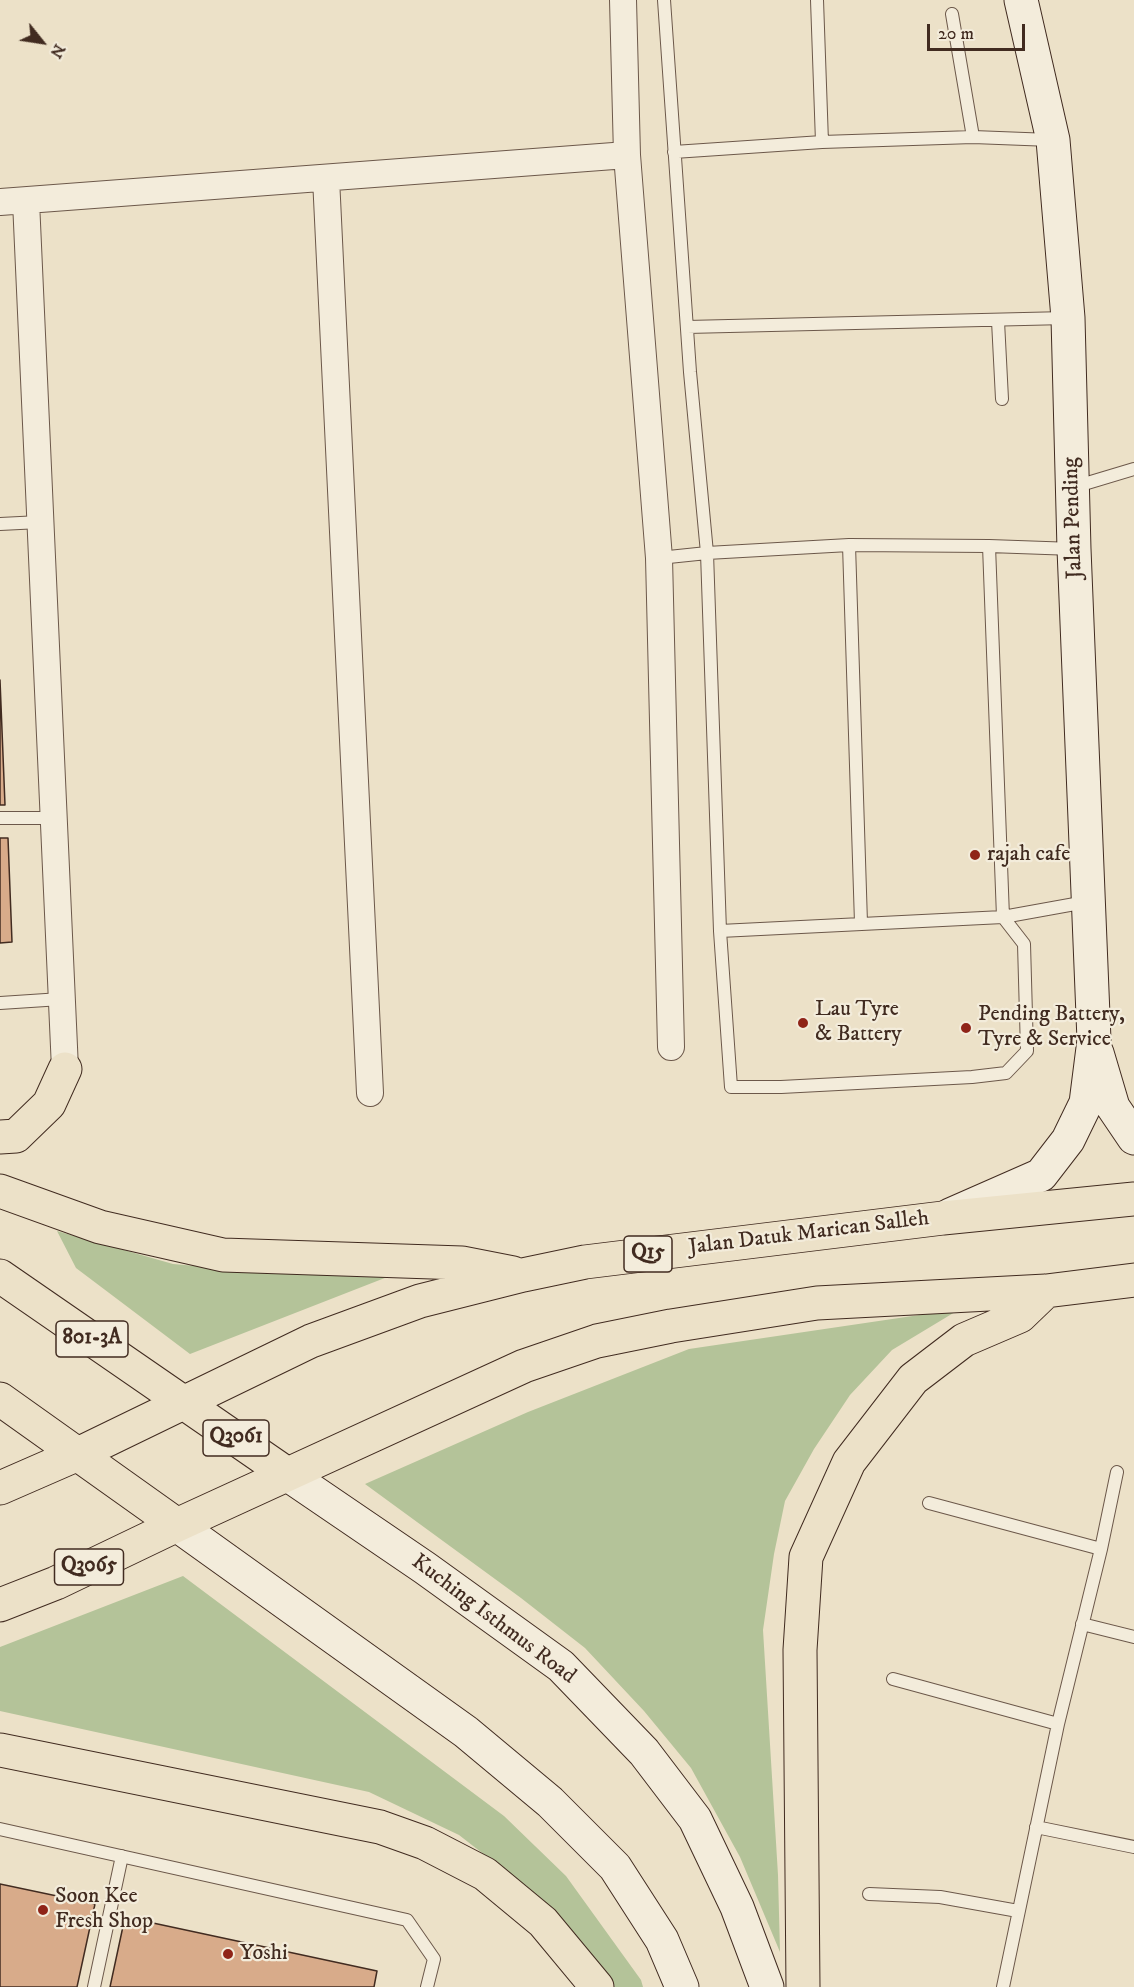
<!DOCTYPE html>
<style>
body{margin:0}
#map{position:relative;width:1134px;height:1987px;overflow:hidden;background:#ece1c8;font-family:"IM FELL DW Pica",serif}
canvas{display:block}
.north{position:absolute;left:12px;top:12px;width:60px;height:60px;-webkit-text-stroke:4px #f3ecdb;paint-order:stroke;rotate:120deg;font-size:16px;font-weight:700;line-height:24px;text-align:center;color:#412b20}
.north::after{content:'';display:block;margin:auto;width:21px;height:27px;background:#412b20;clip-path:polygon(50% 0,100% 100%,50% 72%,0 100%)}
.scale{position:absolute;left:927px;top:24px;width:98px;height:27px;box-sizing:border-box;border:3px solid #412b20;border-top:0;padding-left:8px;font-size:18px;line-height:21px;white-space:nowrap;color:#412b20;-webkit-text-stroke:4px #f3ecdb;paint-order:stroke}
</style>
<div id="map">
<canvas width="1134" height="1987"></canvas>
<div class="north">N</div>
<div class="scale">20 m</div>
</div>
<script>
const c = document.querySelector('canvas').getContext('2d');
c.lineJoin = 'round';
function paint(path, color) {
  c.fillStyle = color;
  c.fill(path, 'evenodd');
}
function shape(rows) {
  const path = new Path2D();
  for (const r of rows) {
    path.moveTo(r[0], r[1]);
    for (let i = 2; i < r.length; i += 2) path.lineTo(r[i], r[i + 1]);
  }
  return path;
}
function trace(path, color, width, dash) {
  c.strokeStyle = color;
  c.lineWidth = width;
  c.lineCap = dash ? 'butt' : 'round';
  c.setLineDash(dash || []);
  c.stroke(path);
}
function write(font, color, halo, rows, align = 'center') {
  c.font = font + ' "IM FELL DW Pica",serif';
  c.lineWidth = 4.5;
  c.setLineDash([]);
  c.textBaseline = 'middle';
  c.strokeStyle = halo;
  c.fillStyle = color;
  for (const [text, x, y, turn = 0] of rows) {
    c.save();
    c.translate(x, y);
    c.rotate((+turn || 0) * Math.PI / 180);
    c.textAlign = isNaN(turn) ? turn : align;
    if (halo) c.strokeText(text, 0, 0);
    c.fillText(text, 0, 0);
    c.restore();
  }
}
const green = shape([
 [57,1231,173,1264,287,1274,395,1274,190,1354,76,1268],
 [960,1309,892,1350,850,1395,814,1449,785,1501,774,1554,763,1630,778,1875,780,1952,740,1857,691,1768,644,1711,585,1648,521,1598,365,1484,528,1412,689,1349],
 [183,1576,504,1816,566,1876,641,1980,643,1987,608,1987,526,1887,459,1835,369,1792,0,1711,0,1647]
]);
const building = shape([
 [0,680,5,805,0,805,0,680],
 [0,838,8,838,12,942,0,943,0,838],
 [0,1884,95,1904,77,1987,0,1987,0,1884],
 [125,1917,377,1971,374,1987,110,1987,125,1917]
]);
const lane = shape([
 [664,0,690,372,707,553,720,931,731,1087,781,1087,972,1077,1006,1073,1027,1051,1024,944,1003,917,989,546],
 [817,0,822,142],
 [952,14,973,137],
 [674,152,822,142,973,137,1051,140],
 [998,321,1002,399],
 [687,327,1066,318],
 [1074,487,1134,469],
 [0,524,40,522],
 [849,545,861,923],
 [659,558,707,553,849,545,989,546,1074,549],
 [0,818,53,818],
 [720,931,1003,917,1086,902],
 [0,1003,61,999],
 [929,1503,1101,1549],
 [1082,1624,1134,1637],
 [893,1679,1058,1724],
 [1036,1827,1134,1847],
 [0,1829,407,1920,434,1959,427,1987],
 [869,1894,940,1897,1018,1911],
 [94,1987,122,1856],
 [1003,1987,1058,1724,1101,1549,1117,1472]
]);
const street = shape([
 [623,0,627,155,659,558,671,1047],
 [326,178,370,1093],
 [26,201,65,1069],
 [0,202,627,155]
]);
const secondary = shape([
 [1097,1053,1113,1107,1134,1138],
 [950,1215,1041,1175,1068,1140,1086,1103,1094,1040,1074,549,1068,318,1053,140,1021,0],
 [287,1474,425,1568,561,1666,644,1752,695,1819,737,1907,767,1987],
 [177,1525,466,1732,550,1802,615,1867,662,1940,682,1987]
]);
const highway = shape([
 [0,1137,16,1136,49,1104,65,1069],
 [0,1191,100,1227,223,1255,462,1263,513,1273],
 [0,1276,287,1474],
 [0,1399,177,1525],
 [0,1488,78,1454,311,1341,420,1301,523,1275,585,1262,943,1218,1134,1199],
 [0,1605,56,1583,177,1525,524,1366,597,1341,671,1326,817,1303,1046,1291,1134,1280],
 [0,1750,380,1827,425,1843,485,1874,543,1922,597,1987],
 [803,1987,800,1650,806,1557,849,1462,913,1379,964,1340,1020,1316,1046,1291]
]);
const markers = [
 [975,855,6,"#8f2418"],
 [803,1023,6,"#8f2418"],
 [966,1028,6,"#8f2418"],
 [43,1910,6,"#8f2418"],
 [228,1954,6,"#8f2418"]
];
const shields = [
 [648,1254,48],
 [92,1339,72],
 [236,1438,66],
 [89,1567,69]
];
const shieldNames = [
 ["Q15",648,1254],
 ["801-3A",92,1339],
 ["Q3061",236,1438],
 ["Q3065",89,1567]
];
const streetNames = [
 ["Jalan Pending",1074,518,-92],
 ["Jalan Datuk Marican Salleh",809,1234,-7],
 ["Kuching Isthmus Road",493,1620,37]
];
const poiNames = [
 ["rajah cafe",987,855],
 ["Lau Tyre",815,1010],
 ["& Battery",815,1035],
 ["Pending Battery,",978,1015],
 ["Tyre & Service",978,1040],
 ["Soon Kee",55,1897],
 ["Fresh Shop",55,1922],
 ["Yoshi",240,1954]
];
paint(green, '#b4c399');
paint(building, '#d8ab8a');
trace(building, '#412b20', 1.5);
trace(lane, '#6c584a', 14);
trace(street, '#6c584a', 28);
trace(secondary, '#412b20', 35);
trace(highway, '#412b20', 35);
trace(lane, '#f3ecdb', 12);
trace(street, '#f3ecdb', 26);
trace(secondary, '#f3ecdb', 33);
trace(highway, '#ece1c8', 33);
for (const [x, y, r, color] of markers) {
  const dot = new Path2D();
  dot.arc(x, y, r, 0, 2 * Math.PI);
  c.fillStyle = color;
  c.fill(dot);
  trace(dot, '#f3ecdb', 2);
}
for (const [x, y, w] of shields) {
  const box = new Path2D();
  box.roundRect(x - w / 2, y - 18, w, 36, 4.5);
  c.fillStyle = '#f3ecdb';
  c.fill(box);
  trace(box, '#412b20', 1.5);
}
write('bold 21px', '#412b20', null, shieldNames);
write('22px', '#412b20', '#f3ecdb', streetNames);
write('22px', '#412b20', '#f3ecdb', poiNames, 'left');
</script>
